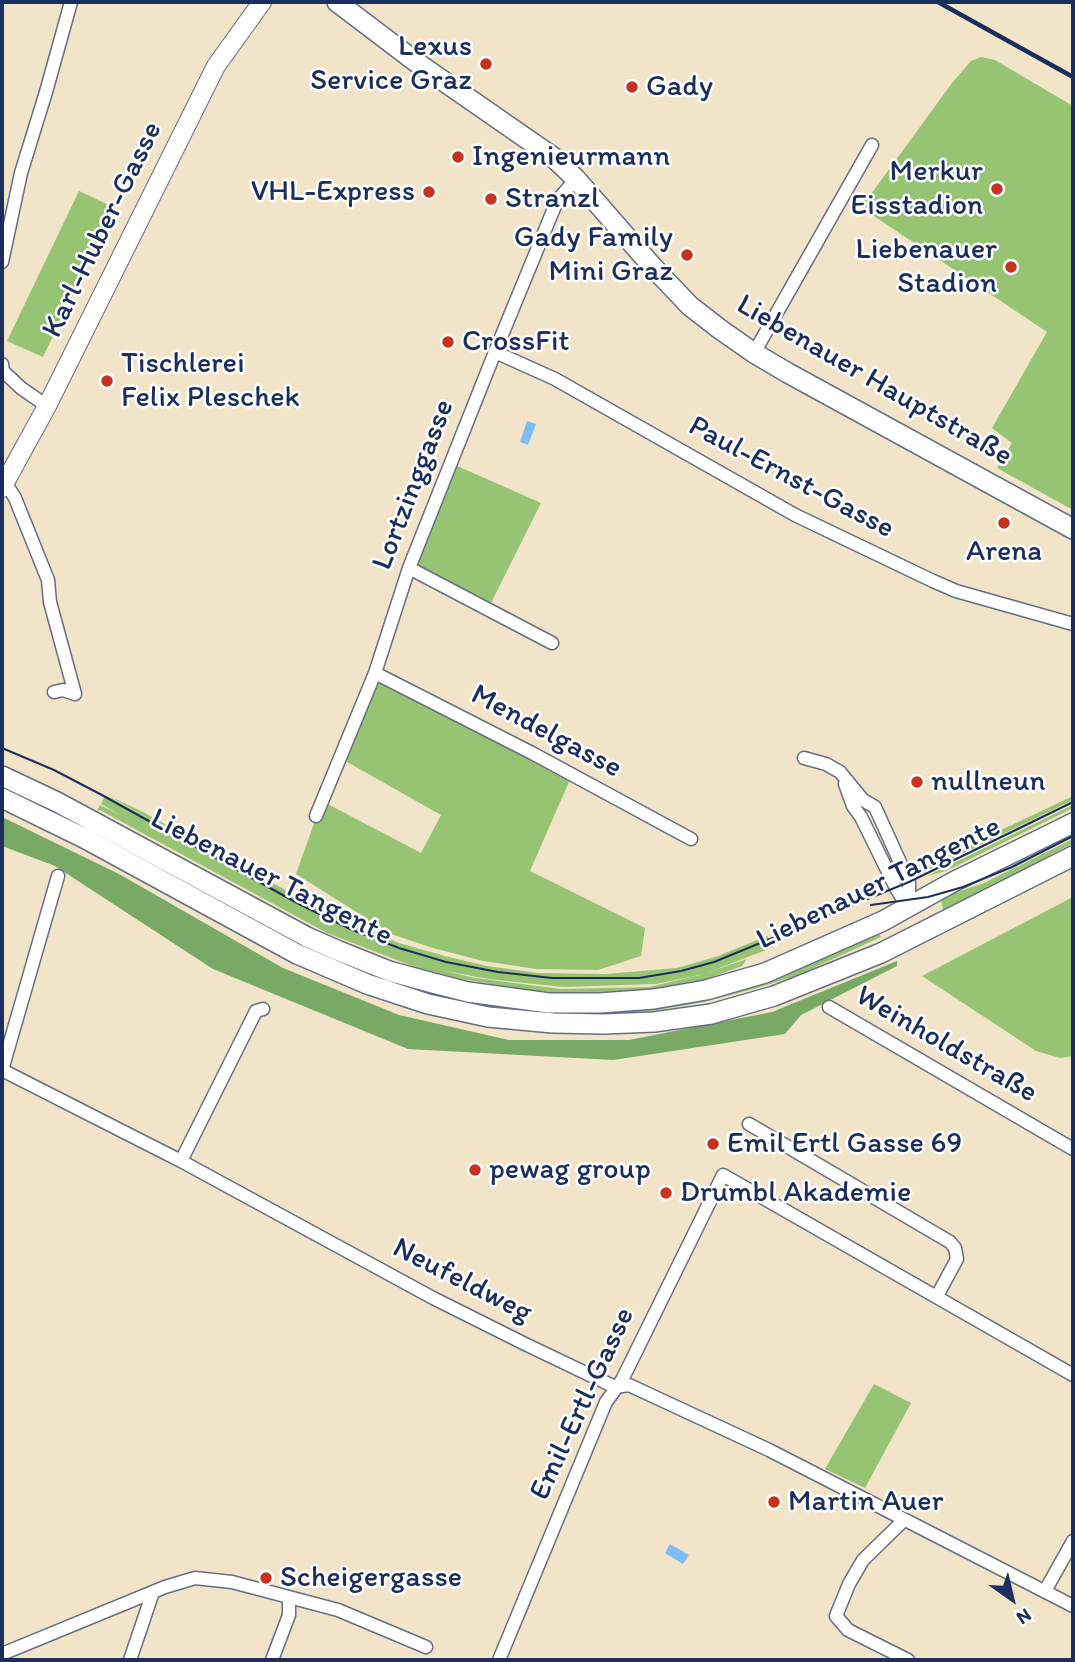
<!DOCTYPE html>
<meta charset="utf-8">
<style>
body{margin:0}
#map{position:relative;width:1075px;height:1662px;overflow:hidden;background:#f1e4c8;font-family:Itim,sans-serif}
canvas{display:block}
.frame{position:absolute;inset:0;border:4px solid #1b2f5e;pointer-events:none}
.north{position:absolute;left:977px;top:1564px;width:70px;height:70px;-webkit-text-stroke:5px #fff;paint-order:stroke;rotate:146deg;font-size:19px;font-weight:700;line-height:28px;text-align:center;color:#1b2f5e}
.north::after{content:'';display:block;margin:auto;width:24px;height:32px;background:#1b2f5e;clip-path:polygon(50% 0,100% 100%,50% 72%,0 100%)}
</style>
<div id="map">
<canvas width="1075" height="1662"></canvas>
<div class="frame"></div>
<div class="north">N</div>
</div>
<script>
const c = document.querySelector('canvas').getContext('2d');
c.lineJoin = 'round';
function paint(path, color) {
  c.fillStyle = color;
  c.fill(path, 'evenodd');
}
function shape(rows) {
  const path = new Path2D();
  for (const r of rows) {
    path.moveTo(r[0], r[1]);
    for (let i = 2; i < r.length; i += 2) path.lineTo(r[i], r[i + 1]);
  }
  return path;
}
function trace(path, color, width, dash) {
  c.strokeStyle = color;
  c.lineWidth = width;
  c.lineCap = dash ? 'butt' : 'round';
  c.setLineDash(dash || []);
  c.stroke(path);
}
function write(font, color, halo, rows, align = 'center') {
  c.font = font + ' Itim,sans-serif';
  c.lineWidth = 5;
  c.setLineDash([]);
  c.textBaseline = 'middle';
  c.strokeStyle = halo;
  c.fillStyle = color;
  for (const [text, x, y, turn = 0] of rows) {
    c.save();
    c.translate(x, y);
    c.rotate((+turn || 0) * Math.PI / 180);
    c.textAlign = isNaN(turn) ? turn : align;
    if (halo) c.strokeText(text, 0, 0);
    c.fillText(text, 0, 0);
    c.restore();
  }
}
const green = shape([
 [981,57,995,60,1073,106,1073,510,997,468,1012,443,992,428,1047,332,859,206,874,190,952,83,971,61],
 [79,191,115,208,43,357,7,341],
 [455,465,541,503,491,603,424,571,416,561],
 [375,673,572,775,530,871,645,928,641,956,598,970,536,969,483,961,433,948,367,926,363,916,296,874,322,801,421,853,441,815,340,758],
 [2,784,412,987,459,1000,518,1008,564,1012,794,969,823,958,878,931,881,937,798,975,757,988,704,1002,657,1010,604,1015,518,1012,460,1003,411,991,378,979,300,946,2,789],
 [105,795,155,822,107,795,141,811,324,911,399,943,445,956,487,966,538,973,605,974,677,968,718,956,767,936,774,947,706,973,747,959,742,966,704,980,652,990,579,994,527,990,462,979,420,969,327,933,100,810,97,811,100,805,120,815,101,804],
 [441,970,488,979,563,987,656,984,704,974,649,987,561,989,475,978],
 [1073,796,1073,800,962,854,919,874,915,871],
 [1073,805,1073,808,946,871,927,876],
 [1073,839,1073,843,958,905,947,910,943,909,941,900,948,895,984,883],
 [1073,897,1073,1056,1060,1058,1036,1051,922,976],
 [874,1384,911,1403,865,1488,825,1469]
]);
const forest = shape([
 [2,817,119,874,283,968,399,1015,509,1040,629,1040,772,1012,897,961,897,966,801,1015,785,1034,613,1060,408,1049,213,969,55,866,2,846]
]);
const water = shape([
 [527,421,536,424,528,445,520,442],
 [670,1544,689,1555,683,1564,665,1553]
]);
const street = shape([
 [2,262,21,173,46,92,71,2],
 [495,352,555,379,795,515,933,581,956,591,1073,624],
 [754,353,872,145],
 [2,364,3,371,21,388,47,406],
 [5,482,15,498,48,580,50,602,75,694,63,690,54,692],
 [409,568,552,643],
 [375,673,532,753,691,839],
 [804,758,826,764,840,772,863,800,875,807,909,882,909,908],
 [845,784,853,806,861,817,896,888,908,908],
 [316,816,375,673,409,568,495,352,557,201,576,179],
 [829,1007,1073,1149],
 [2,1070,181,1161,433,1298,525,1344,615,1387,629,1385,769,1450,1073,1606],
 [2,1070,58,876],
 [749,1124,950,1242,955,1248,957,1259,937,1296],
 [181,1161,256,1011,263,1009],
 [904,1520,863,1560,849,1584,836,1616,848,1630,908,1660],
 [1045,1591,1073,1541],
 [2,1654,165,1587,195,1578,232,1582,338,1610,426,1647],
 [130,1660,153,1592],
 [272,1660,289,1615,289,1599],
 [499,1660,606,1402,622,1380,723,1175,1073,1375]
]);
const secondary = shape([
 [2,488,47,406,216,66,262,2]
]);
const primary = shape([
 [337,2,416,62,553,157,576,179,652,266,690,306,721,330,754,353,788,373,1073,529],
 [2,776,57,802,307,937,339,951,389,971,433,983,468,992,549,1003,600,1003,654,999,706,990,765,973,883,921,953,882,1073,823],
 [2,798,84,838,297,954,367,984,428,1004,488,1017,553,1023,604,1024,654,1022,711,1014,774,996,881,953,1073,856]
]);
const tram = shape([
 [2,748,54,770,100,794,299,904,350,929,399,948,446,962,498,972,552,978,639,978,681,971,714,962,909,882,1073,802],
 [871,905,928,897,963,887,1012,867,1073,836]
]);
const rail = shape([
 [938,2,1073,77]
]);
const markers = [
 [486,64,7,"#c8321e"],
 [632,87,7,"#c8321e"],
 [458,157,7,"#c8321e"],
 [997,189,7,"#c8321e"],
 [429,192,7,"#c8321e"],
 [491,199,7,"#c8321e"],
 [687,255,7,"#c8321e"],
 [1011,267,7,"#c8321e"],
 [448,342,7,"#c8321e"],
 [107,381,7,"#c8321e"],
 [1004,523,7,"#c8321e"],
 [917,782,7,"#c8321e"],
 [713,1144,7,"#c8321e"],
 [475,1170,7,"#c8321e"],
 [666,1193,7,"#c8321e"],
 [774,1502,7,"#c8321e"],
 [266,1578,7,"#c8321e"]
];
const poiNames = [
 ["Lexus",472,47,"right"],
 ["Service Graz",472,81,"right"],
 ["Gady",646,87],
 ["Ingenieurmann",472,157],
 ["Merkur",983,172,"right"],
 ["Eisstadion",983,206,"right"],
 ["VHL-Express",415,192,"right"],
 ["Stranzl",505,199],
 ["Gady Family",673,238,"right"],
 ["Mini Graz",673,272,"right"],
 ["Liebenauer",997,250,"right"],
 ["Stadion",997,284,"right"],
 ["CrossFit",462,342],
 ["Tischlerei",121,364],
 ["Felix Pleschek",121,398],
 ["Arena",1004,552,"center"],
 ["nullneun",931,782],
 ["Emil Ertl Gasse 69",727,1144],
 ["pewag group",489,1170],
 ["Drumbl Akademie",680,1193],
 ["Martin Auer",788,1502],
 ["Scheigergasse",280,1578]
];
const streetNames = [
 ["Karl-Huber-Gasse",103,230,-64],
 ["Liebenauer Hauptstraße",874,381,30],
 ["Paul-Ernst-Gasse",791,478,28],
 ["Lortzinggasse",414,485,-69],
 ["Mendelgasse",546,732,28],
 ["Liebenauer Tangente",271,878,27],
 ["Liebenauer Tangente",879,884,-26],
 ["Weinholdstraße",946,1045,30],
 ["Neufeldweg",462,1281,27],
 ["Emil-Ertl-Gasse",583,1404,-65]
];
paint(green, '#96c473');
paint(forest, '#78aa65');
paint(water, '#7dbdf2');
trace(street, '#666e83', 15);
trace(secondary, '#666e83', 20);
trace(primary, '#666e83', 22);
trace(street, '#fff', 12);
trace(secondary, '#fff', 18);
trace(primary, '#fff', 19);
trace(tram, '#1b2f5e', 2);
trace(rail, '#1b2f5e', 4.5);
for (const [x, y, r, color] of markers) {
  const dot = new Path2D();
  dot.arc(x, y, r, 0, 2 * Math.PI);
  c.fillStyle = color;
  c.fill(dot);
  trace(dot, '#fff', 2.5);
}
write('30px', '#1b2f5e', '#fff', poiNames, 'left');
write('30px', '#1b2f5e', '#fff', streetNames);
</script>
